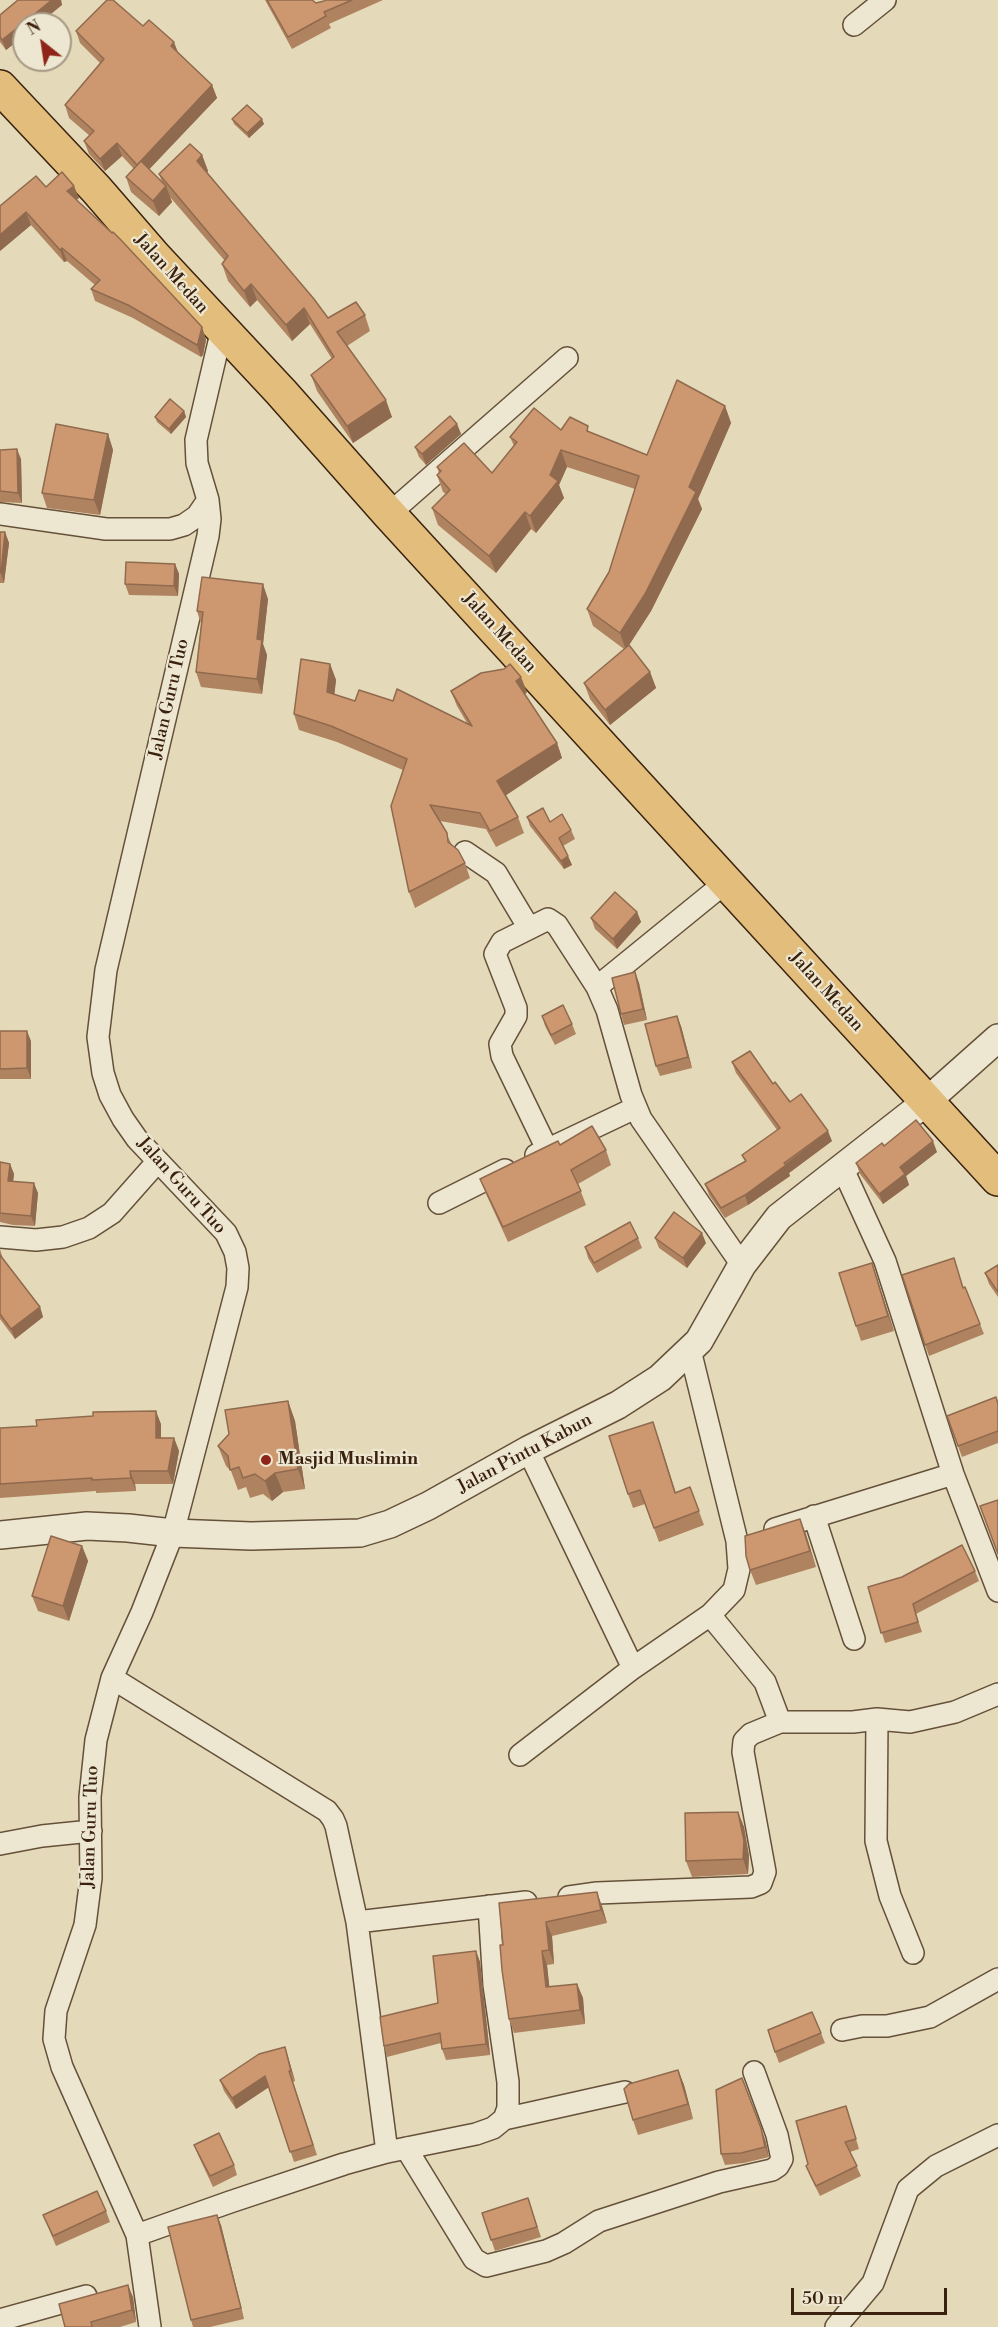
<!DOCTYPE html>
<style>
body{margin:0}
#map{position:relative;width:998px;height:2327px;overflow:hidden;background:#e4dab9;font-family:"Libre Bodoni",serif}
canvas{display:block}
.north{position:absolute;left:12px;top:12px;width:60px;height:60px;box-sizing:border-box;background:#ede7d2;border:2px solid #a69884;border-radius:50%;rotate:330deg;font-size:16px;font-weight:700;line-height:24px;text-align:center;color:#3b220e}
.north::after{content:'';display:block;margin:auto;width:21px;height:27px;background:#8f2418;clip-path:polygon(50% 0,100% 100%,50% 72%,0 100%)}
.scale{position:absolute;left:791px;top:2288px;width:156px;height:27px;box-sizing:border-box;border:3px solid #3b220e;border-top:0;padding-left:8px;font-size:18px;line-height:21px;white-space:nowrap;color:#3b220e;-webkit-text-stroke:4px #ede7d2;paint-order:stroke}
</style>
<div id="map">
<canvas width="998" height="2327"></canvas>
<div class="north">N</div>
<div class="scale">50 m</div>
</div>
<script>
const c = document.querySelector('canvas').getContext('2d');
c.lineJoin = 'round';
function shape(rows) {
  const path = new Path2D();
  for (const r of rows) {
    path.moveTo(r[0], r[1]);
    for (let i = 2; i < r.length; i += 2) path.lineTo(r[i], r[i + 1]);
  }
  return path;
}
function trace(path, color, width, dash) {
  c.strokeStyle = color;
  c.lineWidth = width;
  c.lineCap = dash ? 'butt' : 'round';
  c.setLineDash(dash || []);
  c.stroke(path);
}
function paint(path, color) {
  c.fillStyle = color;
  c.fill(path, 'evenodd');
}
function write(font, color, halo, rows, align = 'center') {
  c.font = font + ' "Libre Bodoni",serif';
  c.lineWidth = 4.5;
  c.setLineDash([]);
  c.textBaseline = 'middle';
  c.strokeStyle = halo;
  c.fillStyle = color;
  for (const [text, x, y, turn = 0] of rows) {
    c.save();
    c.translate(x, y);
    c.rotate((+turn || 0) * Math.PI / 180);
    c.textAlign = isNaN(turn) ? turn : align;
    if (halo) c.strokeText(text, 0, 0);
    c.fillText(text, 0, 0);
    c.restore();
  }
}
const minor = shape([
 [854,25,885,0],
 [0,514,106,529,170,529,184,525,197,516,208,500],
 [389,514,567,358],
 [465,852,496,873,529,928],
 [597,987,726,882],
 [547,1149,502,1056,500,1044,516,1016,516,1008,495,954,502,942,548,919,557,925,597,987,607,1010,631,1095,641,1119,742,1265],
 [536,1155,635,1108],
 [842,1167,885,1261,953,1474,998,1591],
 [439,1203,505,1170],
 [0,1237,36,1240,63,1237,89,1228,112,1213,158,1161],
 [528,1450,633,1668],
 [814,1516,854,1639],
 [775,1529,953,1474],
 [710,1615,765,1682,780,1722],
 [112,1678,327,1811,333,1819,336,1826,357,1922,387,2152],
 [877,1719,876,1841,890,1896,913,1953],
 [520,1755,633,1668,710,1615,734,1590,739,1569,737,1541,690,1350],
 [0,1844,42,1836,91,1831],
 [569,1897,597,1893,751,1887,761,1883,765,1872,743,1752,744,1741,751,1734,780,1722,853,1722,877,1719,910,1722,955,1712,998,1694],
 [357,1922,526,1902],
 [842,2030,862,2026,887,2026,930,2017,998,1979],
 [504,2119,625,2092],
 [406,2148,474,2259,486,2266,546,2251,564,2243,599,2221,719,2182,772,2170,778,2166,782,2159,777,2135,754,2072],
 [137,2235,230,2202,344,2164,387,2152,476,2134,493,2128,504,2119,508,2108,508,2082,494,1985,489,1906],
 [0,2320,86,2296],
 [150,2327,137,2235,62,2067,54,2039,56,2011,85,1925,91,1878,90,1797,96,1740,112,1678,142,1612,173,1533,237,1287,238,1268,235,1252,226,1233,137,1139,123,1119,110,1095,103,1073,98,1037,106,970,208,536,210,519,208,500,197,463,196,440,222,329],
 [836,2327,873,2283,908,2189,936,2166,998,2135]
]);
const tertiary = shape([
 [0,1535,87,1526,128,1528,173,1533,251,1536,360,1533,390,1524,428,1506,528,1450,618,1405,660,1378,699,1341,742,1265,779,1217,926,1102,998,1038]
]);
const primary = shape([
 [0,87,96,189,155,257,281,392,389,514,998,1179]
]);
const wall = shape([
 [18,0,61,0,62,5,24,24,24,36,6,50,0,42,0,15],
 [265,0,312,0,316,3,324,1,325,0,383,0,329,24,331,28,292,49],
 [143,26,178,52,212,85,217,98,149,169,162,182,159,174,202,155,208,171,207,173,328,318,365,315,370,331,347,346,392,417,353,443,317,391,311,375,332,359,310,324,292,341,257,300,250,307,228,281,222,264,225,261,170,197,172,202,159,216,131,192,126,177,134,169,122,156,105,171,89,154,84,141,90,136,69,118,65,105,100,63,80,43,76,31],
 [232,119,264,124,249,138,234,124],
 [46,187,79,198,76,200,202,327,206,340,203,355,201,357,133,318,95,301,91,289,95,285,67,261,64,262,31,225,0,251],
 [725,406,731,423,698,499,702,509,651,611,629,645,650,672,656,688,610,725,590,699,584,683,624,649,593,626,587,609,609,572,635,489,567,467,559,485,564,498,536,533,531,529,496,573,438,525,432,508,446,494,443,492,437,475,439,473,437,467,492,473,514,446,510,437,561,430,591,433,647,455],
 [184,411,186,417,171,434,157,422,155,417],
 [457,424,461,434,426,465,419,457,415,447],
 [108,434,113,450,100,515,47,508,42,493],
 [0,450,21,459,22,503,0,502],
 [0,532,5,532,9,543,4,583,0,583],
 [175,564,179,574,178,596,129,595,125,584],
 [268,599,263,644,267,655,262,694,201,687,196,672,201,624,197,611],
 [330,664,336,680,334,694,355,701,393,701,467,723,457,706,451,691,527,692,525,694,557,743,562,758,505,796,518,817,524,833,496,847,486,829,440,821,452,845,465,863,470,878,415,908,409,892,403,770,337,742,299,730,294,714],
 [527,817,550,822,571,830,575,839,563,846,572,865,564,869,530,826],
 [637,912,641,922,617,949,595,929,591,918],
 [635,972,639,983,647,1020,624,1025,621,1014],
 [542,1016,572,1024,576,1034,555,1045,545,1026],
 [681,1026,692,1068,660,1076,656,1066],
 [0,1031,31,1041,31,1079,0,1079],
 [732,1062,773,1084,832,1141,789,1173,790,1176,748,1205,725,1218,709,1195,705,1184,745,1161,742,1155,777,1130,736,1073],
 [560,1145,606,1150,611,1165,578,1184,586,1205,508,1242,486,1194,480,1179],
 [884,1146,937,1152,906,1176,909,1185,883,1204,860,1174,856,1163],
 [0,1162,10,1164,14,1174,13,1181,38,1193,35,1226,13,1225,0,1222],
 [638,1238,642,1248,597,1273,588,1258,585,1247],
 [655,1238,706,1243,687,1268,659,1248],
 [0,1249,3,1259,40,1307,43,1317,15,1339,0,1319],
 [872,1263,894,1331,861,1341,856,1326],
 [998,1265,998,1297,989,1284,985,1273],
 [964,1288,980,1324,984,1334,929,1356,925,1345],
 [288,1401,295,1421,305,1489,283,1492,272,1501,263,1494,250,1498,246,1487,238,1490,231,1471,226,1466,218,1446],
 [998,1404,998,1443,962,1457,947,1416],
 [161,1424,161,1438,174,1438,179,1451,173,1484,135,1484,136,1491,96,1493,96,1491,0,1498,0,1428],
 [658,1436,676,1493,690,1487,704,1525,659,1542,645,1504,633,1508,628,1494],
 [800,1519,816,1567,756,1585,750,1570],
 [82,1546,88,1561,69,1621,38,1611,32,1596],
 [975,1571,979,1581,916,1614,922,1632,885,1643,868,1587],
 [738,1812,744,1827,749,1856,748,1874,692,1877,686,1861],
 [499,1903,602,1906,607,1923,552,1936,554,1964,547,1965,549,1987,577,1984,583,1998,585,2024,514,2033,509,2019],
 [476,1951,480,1962,490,2055,446,2060,442,2049,441,2043,387,2057,384,2046,438,2003],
 [821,2033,825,2043,779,2063,775,2052],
 [285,2047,295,2081,293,2082,317,2155,294,2162,269,2087,236,2109,224,2091,220,2080],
 [678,2070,684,2085,693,2119,638,2135,633,2120],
 [846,2106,859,2149,850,2152,861,2176,820,2196,810,2176,806,2166,808,2164],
 [765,2139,769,2157,744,2163,725,2165,721,2154],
 [194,2145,234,2165,237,2175,213,2187,198,2155],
 [528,2198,541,2237,495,2251,482,2213],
 [106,2211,110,2222,56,2246,43,2215],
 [221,2225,244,2319,210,2327,193,2327,191,2320],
 [133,2297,136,2322,120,2327,65,2327]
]);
const shadedWall = shape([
 [52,0,61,0,62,5,39,24,24,24,24,36,6,50,2,40],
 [174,42,179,55,171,46],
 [212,85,217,98,142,177,137,165],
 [262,119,264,124,249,138,247,133],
 [117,143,122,156,105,171,100,159],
 [202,155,208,171,203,177,197,161],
 [74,186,79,198,72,204,67,191],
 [166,186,172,202,159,216,153,201],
 [26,212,31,225,0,251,0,235],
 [62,248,67,261,64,262,60,250],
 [251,284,257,300,250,307,244,291],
 [304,308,310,324,292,341,286,325],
 [202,327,206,340,203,355,201,357,197,345],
 [386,400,392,417,353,443,347,426],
 [725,406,731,423,698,499,702,509,651,611,626,650,620,633,689,487],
 [184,411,186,417,171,434,169,429],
 [457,424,461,434,426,465,422,454],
 [108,434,113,450,100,515,94,500],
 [17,449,21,459,22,503,18,493],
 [561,450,567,467,559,485,564,498,536,533,530,516],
 [525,512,531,529,496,573,489,556],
 [5,532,9,543,4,583,1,573],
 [175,564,179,574,178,596,174,586],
 [263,584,268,599,263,644,267,655,262,694,257,679,257,639],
 [330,664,336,680,333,708,327,692],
 [650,672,656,688,610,725,605,710],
 [521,677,527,692,522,697,516,681],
 [557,743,562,758,503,797,497,781],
 [568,856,572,865,564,869,561,861],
 [637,912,641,922,617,949,613,939],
 [635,972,639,983,647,1020,643,1009],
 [677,1016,681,1026,692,1068,688,1057],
 [27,1031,31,1041,31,1079,27,1068],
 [828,1131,832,1141,789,1173,790,1176,748,1205,745,1195],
 [933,1141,937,1152,906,1176,909,1185,883,1204,879,1194,900,1167],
 [10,1164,14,1174,12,1191,8,1181],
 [34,1183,38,1193,35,1226,31,1216],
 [702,1233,706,1243,687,1268,683,1258],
 [872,1263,877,1278,894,1331,888,1316],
 [40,1307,43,1317,15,1339,11,1329],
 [288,1401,295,1421,305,1489,298,1469],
 [156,1411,161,1424,161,1451,156,1438],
 [174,1438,179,1451,173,1484,168,1471],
 [130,1471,135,1484,136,1491,131,1478],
 [275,1473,283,1492,272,1501,265,1481],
 [800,1519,806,1534,816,1567,810,1551],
 [82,1546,88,1561,69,1621,63,1606],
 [738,1812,744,1827,749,1856,748,1874,743,1859],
 [597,1892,602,1906,607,1923,601,1910],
 [546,1922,552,1936,554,1964,549,1950],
 [476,1951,480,1962,490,2055,486,2044],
 [542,1951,547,1965,551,2001,546,1987],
 [577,1984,583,1998,585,2024,580,2010],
 [285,2047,288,2057,295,2081,291,2071],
 [678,2070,684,2085,693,2119,688,2104],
 [265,2076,269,2087,236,2109,232,2098],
 [761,2128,765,2139,769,2157,765,2147],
 [217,2215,221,2225,244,2319,241,2308],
 [128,2285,133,2297,136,2322,132,2310]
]);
const building = shape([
 [18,0,52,0,2,40,0,37,0,15,18,0],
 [107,0,113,0,143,26,149,20,174,42,171,46,212,85,137,165,117,143,100,159,84,141,94,131,65,105,104,59,76,31,107,0],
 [267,0,312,0,316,3,324,1,325,0,352,0,324,12,326,16,288,37,267,0],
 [247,105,262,119,247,133,232,119,247,105],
 [190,144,202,155,197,161,314,299,328,318,356,302,365,315,337,332,386,400,347,426,311,375,334,357,304,308,286,325,251,284,244,291,222,264,228,256,159,174,190,144],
 [141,161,166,186,153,201,126,177,141,161],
 [62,172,74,186,67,191,112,233,113,232,121,240,202,327,198,343,197,345,128,305,91,289,100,280,62,248,60,250,26,212,0,235,0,206,36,176,46,187,62,172],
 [677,380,725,406,689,487,696,492,645,594,620,633,587,609,609,572,639,476,561,450,550,475,558,481,530,516,525,512,489,556,432,508,450,490,437,475,441,471,437,467,464,443,492,473,517,442,510,437,534,408,561,430,570,417,588,426,587,431,647,455,677,380],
 [170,399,184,411,169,429,155,417,170,399],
 [450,416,457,424,422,454,415,447,450,416],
 [56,424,108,434,94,500,42,493,56,424],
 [17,449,18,493,0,491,0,450,17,449],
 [0,532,5,532,1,573,0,573,0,532],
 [126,562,175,564,174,586,125,584,126,562],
 [202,577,263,584,257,639,262,640,257,679,196,672,203,612,197,611,202,577],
 [629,645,650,672,605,710,584,683,629,645],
 [301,659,330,664,327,692,355,701,359,690,393,701,397,689,472,726,451,691,481,673,504,669,510,664,521,677,516,681,557,743,497,781,518,817,490,831,480,813,430,805,447,833,448,842,458,850,465,863,409,892,391,806,407,759,331,726,294,714,301,659],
 [543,808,550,822,562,814,571,830,559,838,568,856,561,861,527,817,543,808],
 [615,892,637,912,613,939,591,918,615,892],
 [635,972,643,1009,621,1014,612,978,635,972],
 [563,1005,572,1024,551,1035,542,1016,563,1005],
 [677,1016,688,1057,656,1066,645,1024,677,1016],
 [0,1031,27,1031,27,1068,0,1069,0,1031],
 [750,1051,773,1084,775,1082,790,1102,801,1094,828,1131,784,1163,786,1165,745,1195,721,1208,705,1184,746,1161,742,1155,780,1128,732,1062,750,1051],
 [916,1120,933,1141,900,1167,905,1174,879,1194,856,1163,882,1143,884,1146,916,1120],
 [592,1126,606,1150,571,1170,581,1191,503,1227,480,1179,558,1141,560,1145,592,1126],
 [0,1162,10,1164,8,1181,34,1183,31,1216,9,1214,0,1213,0,1162],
 [674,1212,702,1233,683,1258,655,1238,674,1212],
 [630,1222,638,1238,594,1263,585,1247,630,1222],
 [0,1255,40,1307,11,1329,0,1314,0,1255],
 [954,1258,963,1288,965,1287,980,1324,925,1345,902,1275,954,1258],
 [872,1263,888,1316,856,1326,839,1273,872,1263],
 [998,1265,998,1292,985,1273,998,1265],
 [996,1397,998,1404,998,1431,958,1446,947,1416,996,1397],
 [288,1401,298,1469,275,1473,265,1481,255,1474,243,1478,239,1467,230,1470,228,1456,218,1446,229,1434,225,1410,288,1401],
 [156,1411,156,1438,174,1438,168,1471,130,1471,131,1478,92,1480,92,1478,0,1484,0,1428,37,1426,36,1420,93,1416,93,1412,156,1411],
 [653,1422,675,1493,690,1487,699,1511,654,1528,640,1490,628,1494,609,1436,653,1422],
 [998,1500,998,1554,980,1506,998,1500],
 [800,1519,810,1551,750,1570,746,1556,745,1536,800,1519],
 [51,1536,82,1546,63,1606,32,1596,51,1536],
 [962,1545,975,1571,913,1604,918,1622,881,1633,868,1587,902,1577,962,1545],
 [738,1812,744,1841,743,1859,686,1861,685,1813,738,1812],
 [597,1892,601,1910,546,1922,549,1950,542,1951,546,1987,577,1984,580,2010,509,2019,502,1970,500,1945,503,1945,499,1903,597,1892],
 [476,1951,486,2044,442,2049,440,2033,384,2046,380,2017,438,2003,433,1956,476,1951],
 [812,2012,821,2033,775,2052,768,2030,812,2012],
 [285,2047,291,2071,289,2071,313,2145,290,2152,265,2076,232,2098,220,2080,259,2054,285,2047],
 [678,2070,688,2104,633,2120,624,2089,629,2084,678,2070],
 [742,2078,761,2128,765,2147,741,2153,721,2154,716,2090,742,2078],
 [846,2106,856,2139,845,2142,857,2166,816,2186,806,2166,808,2164,796,2121,846,2106],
 [219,2133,234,2165,210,2176,194,2145,219,2133],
 [97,2191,106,2211,53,2236,43,2215,97,2191],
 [528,2198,537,2227,491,2240,482,2213,528,2198],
 [217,2215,241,2308,191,2320,168,2227,217,2215],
 [128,2285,132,2310,91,2322,92,2327,65,2327,59,2304,128,2285]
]);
const markers = [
 [266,1460,6,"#8f2418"]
];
const streetNames = [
 ["Jalan Medan",171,274,48],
 ["Jalan Medan",499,633,48],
 ["Jalan Guru Tuo",170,699,-77],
 ["Jalan Medan",826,992,48],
 ["Jalan Guru Tuo",181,1186,48],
 ["Jalan Pintu Kabun",525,1454,-28],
 ["Jalan Guru Tuo",91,1827,-88]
];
const poiNames = [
 ["Masjid Muslimin",278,1460]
];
trace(minor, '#655039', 24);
trace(tertiary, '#655039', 30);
trace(primary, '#3b220e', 36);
trace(minor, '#ede7d2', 21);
trace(tertiary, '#ede7d2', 27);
trace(primary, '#e2bd7c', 33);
paint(wall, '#b08360');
paint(shadedWall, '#906a4e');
paint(building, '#cd9870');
trace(building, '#906a4e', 1.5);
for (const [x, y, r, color] of markers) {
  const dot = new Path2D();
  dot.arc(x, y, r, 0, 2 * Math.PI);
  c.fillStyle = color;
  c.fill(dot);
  trace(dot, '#ede7d2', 2);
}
write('18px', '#3b220e', '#ede7d2', streetNames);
write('bold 18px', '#3b220e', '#ede7d2', poiNames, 'left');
</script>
